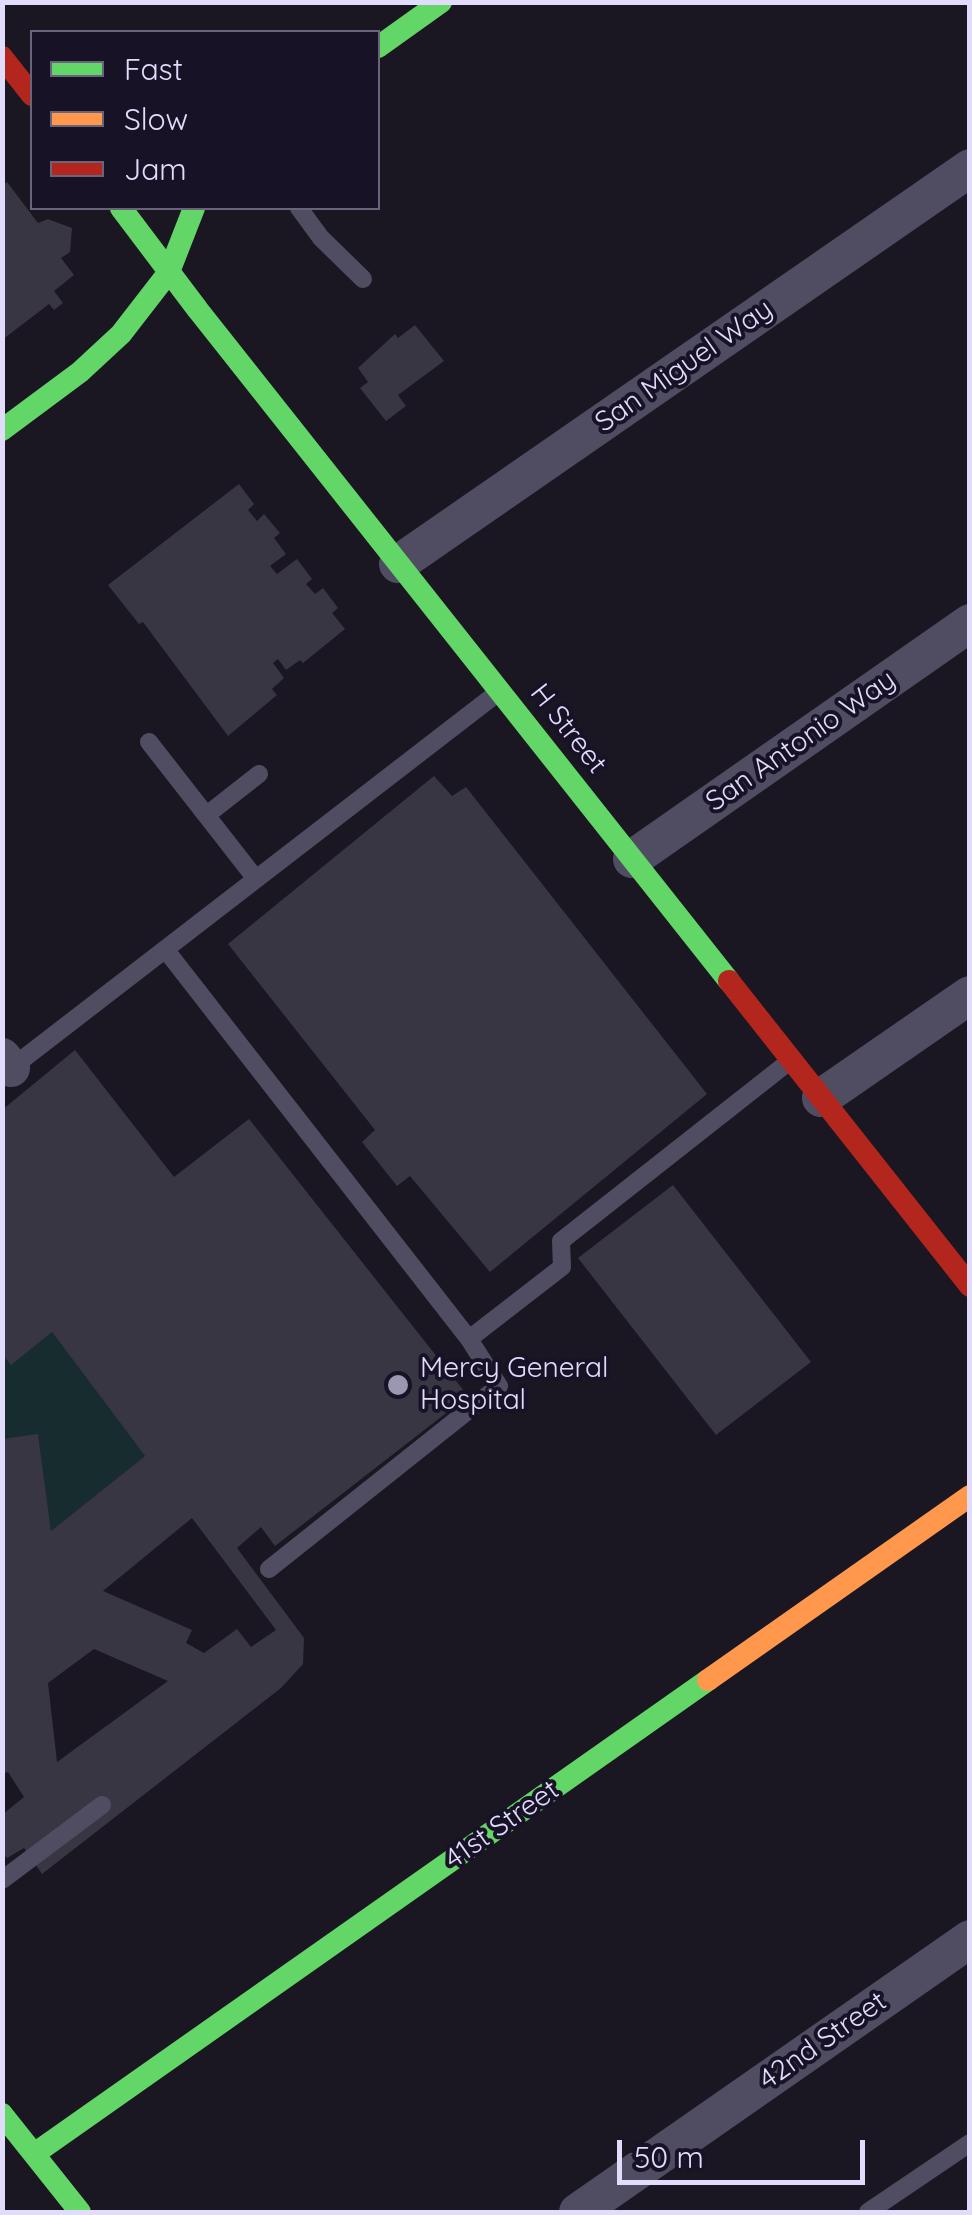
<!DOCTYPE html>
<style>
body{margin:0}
#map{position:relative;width:972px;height:2215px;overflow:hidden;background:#1a1722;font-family:Quicksand,sans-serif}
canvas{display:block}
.frame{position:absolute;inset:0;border:5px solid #e2dcfc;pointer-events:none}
.legend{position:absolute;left:30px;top:30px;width:350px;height:180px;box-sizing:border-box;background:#181227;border:2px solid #69637c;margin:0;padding:12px 18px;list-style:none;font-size:30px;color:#e2dcfc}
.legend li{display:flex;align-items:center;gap:20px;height:50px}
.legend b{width:50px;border:2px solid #69637c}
.scale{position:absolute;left:617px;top:2140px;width:248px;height:45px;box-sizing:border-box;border:5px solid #e2dcfc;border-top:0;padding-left:12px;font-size:30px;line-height:35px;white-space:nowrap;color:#e2dcfc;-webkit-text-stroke:8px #181227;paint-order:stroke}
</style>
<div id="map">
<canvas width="972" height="2215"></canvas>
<div class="frame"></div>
<ul class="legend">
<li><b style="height:12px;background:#63d668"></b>Fast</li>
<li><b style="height:12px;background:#ff974d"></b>Slow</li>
<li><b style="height:12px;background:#b3261e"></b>Jam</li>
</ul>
<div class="scale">50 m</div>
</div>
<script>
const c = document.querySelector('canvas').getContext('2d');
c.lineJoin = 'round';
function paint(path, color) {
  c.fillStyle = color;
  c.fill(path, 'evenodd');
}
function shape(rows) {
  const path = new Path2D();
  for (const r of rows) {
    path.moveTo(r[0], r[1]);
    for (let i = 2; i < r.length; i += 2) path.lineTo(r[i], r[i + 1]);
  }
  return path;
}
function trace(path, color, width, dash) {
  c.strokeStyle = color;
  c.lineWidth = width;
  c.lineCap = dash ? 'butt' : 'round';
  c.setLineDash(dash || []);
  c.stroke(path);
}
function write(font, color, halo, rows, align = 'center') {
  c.font = font + ' Quicksand,sans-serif';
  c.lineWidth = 8;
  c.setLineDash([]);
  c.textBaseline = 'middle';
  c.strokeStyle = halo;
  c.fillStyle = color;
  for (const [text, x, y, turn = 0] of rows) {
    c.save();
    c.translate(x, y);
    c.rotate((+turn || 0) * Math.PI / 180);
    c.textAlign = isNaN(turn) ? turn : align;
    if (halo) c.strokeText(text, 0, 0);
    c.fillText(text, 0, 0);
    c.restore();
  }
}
const green = shape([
 [52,1332,145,1456,51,1531,38,1435,3,1439,2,1354,11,1364]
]);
const building = shape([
 [7,182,38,223,48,219,72,228,70,252,61,258,74,275,54,291,63,303,54,310,49,304,2,340,2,186],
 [415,325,444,361,398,395,406,406,386,421,360,388,368,382,358,368,395,334,398,338],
 [239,484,254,504,248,510,257,521,264,514,280,533,274,538,286,554,270,566,277,574,297,559,312,579,306,584,315,594,323,588,338,608,332,613,345,629,303,663,300,660,286,670,278,659,273,663,284,678,272,689,277,695,228,736,143,622,139,624,108,585],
 [434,776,452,796,466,787,707,1094,490,1272,410,1176,397,1186,362,1142,375,1130,228,944],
 [75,1050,174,1177,249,1119,468,1396,275,1546,261,1527,237,1548,304,1638,303,1664,281,1688,42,1874,24,1848,7,1858,2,1853,2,1815,24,1797,8,1772,2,1774,2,1439,38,1434,51,1531,145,1456,52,1332,11,1365,2,1354,2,1110],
 [192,1518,276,1630,251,1647,237,1629,204,1653,186,1643,192,1630,103,1591],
 [94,1649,168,1681,57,1762,48,1683],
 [673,1185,811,1362,716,1435,578,1258]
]);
const lane = shape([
 [299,208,321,238,363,279],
 [149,742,256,879],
 [208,814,259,774],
 [165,949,469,1339,562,1267,561,1241,786,1064],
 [10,1069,496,694],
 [269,1569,499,1386,469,1339],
 [2,1880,102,1805],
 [868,2212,970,2143]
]);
const street = shape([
 [398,564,970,168],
 [632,859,970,623],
 [2,1057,11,1068],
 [821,1098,970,995],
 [578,2212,970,1939]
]);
const fast = shape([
 [378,47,441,2],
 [121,208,198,310,729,981],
 [2,430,80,372,121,334,169,272,194,208],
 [2,2114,80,2212],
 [34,2154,708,1680]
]);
const slow = shape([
 [708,1680,970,1496]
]);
const jam = shape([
 [2,57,32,95],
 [729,981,970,1286]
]);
const markers = [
 [398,1385,12,"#9c97b0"]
];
const streetNames = [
 ["San Miguel Way",684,366,-35],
 ["H Street",568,729,52],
 ["San Antonio Way",801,741,-35],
 ["41st Street",502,1825,-35],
 ["42nd Street",823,2041,-35]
];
const poiNames = [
 ["Mercy General",420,1369],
 ["Hospital",420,1401]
];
paint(green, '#172c2e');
paint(building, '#393644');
trace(lane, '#504d62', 18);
trace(street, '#504d62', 38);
trace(fast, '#63d668', 22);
trace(slow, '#ff974d', 22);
trace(jam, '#b3261e', 22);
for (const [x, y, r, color] of markers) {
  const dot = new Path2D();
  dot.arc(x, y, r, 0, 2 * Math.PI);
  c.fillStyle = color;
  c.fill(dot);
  trace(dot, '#181227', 4);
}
write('28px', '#e2dcfc', '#181227', streetNames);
write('28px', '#e2dcfc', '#181227', poiNames, 'left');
</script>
